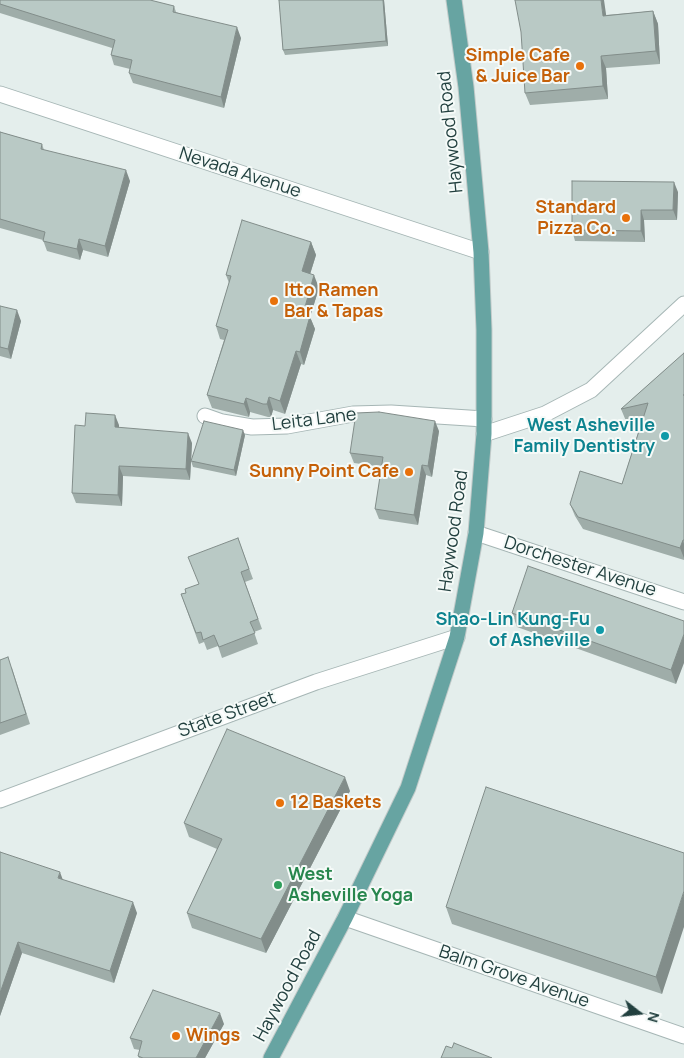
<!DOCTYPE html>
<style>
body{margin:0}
#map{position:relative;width:684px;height:1058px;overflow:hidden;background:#e4eeec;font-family:Manrope,sans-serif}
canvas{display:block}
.north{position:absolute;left:614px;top:988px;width:50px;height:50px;-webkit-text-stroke:4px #f5faf8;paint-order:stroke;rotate:106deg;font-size:14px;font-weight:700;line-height:20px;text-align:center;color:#22403f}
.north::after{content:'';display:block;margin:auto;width:18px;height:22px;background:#22403f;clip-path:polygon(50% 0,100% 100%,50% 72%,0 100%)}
</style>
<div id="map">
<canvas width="684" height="1058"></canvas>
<div class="north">N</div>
</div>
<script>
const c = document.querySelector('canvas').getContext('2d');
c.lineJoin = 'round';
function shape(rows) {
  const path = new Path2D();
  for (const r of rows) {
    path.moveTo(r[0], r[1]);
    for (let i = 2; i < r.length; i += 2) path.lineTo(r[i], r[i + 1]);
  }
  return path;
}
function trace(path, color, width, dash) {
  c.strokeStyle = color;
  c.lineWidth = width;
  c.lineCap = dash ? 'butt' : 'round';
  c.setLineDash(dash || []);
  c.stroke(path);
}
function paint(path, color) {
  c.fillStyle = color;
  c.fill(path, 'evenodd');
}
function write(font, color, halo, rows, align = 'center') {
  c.font = font + ' Manrope,sans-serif';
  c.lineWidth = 4;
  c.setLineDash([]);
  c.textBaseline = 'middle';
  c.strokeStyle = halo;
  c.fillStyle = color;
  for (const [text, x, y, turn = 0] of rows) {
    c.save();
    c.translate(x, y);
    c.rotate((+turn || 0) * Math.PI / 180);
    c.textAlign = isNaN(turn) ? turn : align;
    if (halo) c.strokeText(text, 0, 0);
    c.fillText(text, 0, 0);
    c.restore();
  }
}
const minor = shape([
 [0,94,481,252],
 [205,416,222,422,252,427,287,426,353,414,391,413,484,419],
 [484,434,545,414,591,390,684,304],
 [476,533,684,602],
 [0,800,316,682,457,637],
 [345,918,684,1036]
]);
const major = shape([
 [271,1058,345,918,408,788,457,637,476,533,484,434,484,330,481,252,466,87,454,0]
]);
const wall = shape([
 [0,0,174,6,176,12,241,38,224,108,133,83,129,73,130,69,114,65,111,55,112,48,0,13],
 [279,0,384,0,388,46,285,55,283,50],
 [653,11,658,24,660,64,606,68,608,99,530,105,525,93,606,15],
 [0,132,42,144,44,150,130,181,108,257,83,250,80,260,47,251,43,240,0,228],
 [678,192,677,220,644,220,645,242,575,241,572,230],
 [311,242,316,255,310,274,319,288,310,317,315,329,304,365,301,364,285,414,273,410,271,417,268,417,250,412,249,417,212,408,207,395,224,340,220,339,216,326,229,283,226,275],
 [0,306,21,321,11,359,0,356],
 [684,353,684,560,583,529,575,516,570,504,622,484,643,417,626,421,621,409],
 [119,425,119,428,192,443,190,480,123,476,122,506,76,503,72,493,85,426],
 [439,431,432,477,426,475,418,525,379,519,375,509,382,467,354,463,350,453],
 [245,435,236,476,193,467,191,461],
 [238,538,253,579,245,582,262,629,254,632,258,644,222,658,218,646,207,650,204,642,199,644,181,594,186,593,199,584],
 [512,613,684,621,676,684,517,627],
 [0,660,12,668,30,724,0,735],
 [350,791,266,953,192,928,187,913,217,849,189,837,184,823],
 [0,852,137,913,114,983,22,953,0,1016],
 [684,853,662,994,452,924,446,907],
 [224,1024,205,1058,139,1058,138,1056,140,1050,134,1049,130,1038]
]);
const shadedWall = shape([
 [383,0,384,0,388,46,386,41],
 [601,0,604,0,608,28,603,16],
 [653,11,658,24,660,64,656,51],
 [237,27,241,38,224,108,221,97],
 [601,56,606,68,608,99,603,86],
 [126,170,130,181,108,257,105,246],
 [674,182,678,192,677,220,673,210],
 [641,210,644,220,645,242,641,231],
 [79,239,83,250,80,260,77,249],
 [311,242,316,255,307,284,302,271],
 [314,275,319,288,310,317,315,329,304,365,300,352,303,314],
 [17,310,21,321,11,359,8,349],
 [296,351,301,364,285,414,280,401],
 [269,397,273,410,271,417,267,404],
 [246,398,250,412,249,417,244,404],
 [115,415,119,425,119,438,115,427],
 [435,421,439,431,432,477,428,466],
 [243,430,245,435,236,476,234,470],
 [188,433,192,443,190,480,186,469],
 [422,465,426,475,418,525,414,515],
 [119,466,123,476,122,506,118,495],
 [683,540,684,544,684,558,680,548],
 [684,634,684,663,676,684,671,670],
 [345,777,350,791,266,953,261,939],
 [60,872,64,883,58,878],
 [684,891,684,927,662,994,656,977],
 [133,902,137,913,114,983,110,971],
 [18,942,22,953,0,1016,0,993],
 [220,1013,224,1024,205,1058,196,1058]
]);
const building = shape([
 [0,0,150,0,174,6,173,12,237,27,221,97,129,73,132,60,111,55,115,40,0,4,0,0],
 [279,0,383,0,386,41,283,50,279,0],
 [515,0,601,0,603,16,653,11,656,51,601,56,603,86,525,93,521,32,515,0],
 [0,132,42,144,41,149,126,170,105,246,79,239,77,249,43,241,45,232,0,219,0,132],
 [572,181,674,182,673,210,641,210,641,231,572,230,572,181],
 [242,220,311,242,302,271,314,275,303,314,310,316,300,352,296,351,280,401,269,397,267,404,263,404,246,398,244,404,207,395,228,330,216,326,231,276,226,275,242,220],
 [0,306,17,310,8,349,0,347,0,306],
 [684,353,684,395,683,395,684,395,684,540,683,540,680,548,578,517,570,504,580,471,622,484,648,403,621,409,684,353],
 [379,412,435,421,428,466,422,465,414,515,375,509,383,457,350,453,356,413,379,412],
 [86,413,115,415,115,427,188,433,186,469,119,466,118,495,72,493,75,425,85,426,86,413],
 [204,421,243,430,234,470,191,461,204,421],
 [238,538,249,569,241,572,258,619,250,622,255,633,219,647,214,635,203,640,201,632,196,633,181,594,186,593,185,589,199,584,188,557,238,538],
 [528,566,684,621,684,634,671,670,512,613,528,566],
 [8,657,26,714,0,723,0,660,8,657],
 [227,729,345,777,261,939,187,913,222,839,184,823,227,729],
 [486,787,684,853,684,891,656,977,446,907,486,787],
 [0,852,60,872,58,878,133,902,110,971,18,942,0,993,0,852],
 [153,990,220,1013,196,1058,143,1058,138,1056,142,1041,130,1038,153,990],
 [454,1043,492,1058,441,1058,446,1046,452,1048,454,1043]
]);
const markers = [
 [580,66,5,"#e8710a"],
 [626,218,5,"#e8710a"],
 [274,301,5,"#e8710a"],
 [665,436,5,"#0f9aa8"],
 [409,472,5,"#e8710a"],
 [600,630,5,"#0f9aa8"],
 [280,803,5,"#e8710a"],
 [278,885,5,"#2e9e5b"],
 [176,1036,5,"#e8710a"]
];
const foodNames = [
 ["Simple Cafe",570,56],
 ["& Juice Bar",570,77],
 ["Standard",616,208],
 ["Pizza Co.",616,229],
 ["Itto Ramen",284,291,"left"],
 ["Bar & Tapas",284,312,"left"],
 ["Sunny Point Cafe",399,472],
 ["12 Baskets",290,803,"left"],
 ["Wings",186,1036,"left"]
];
const streetNames = [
 ["Haywood Road",451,132,-96],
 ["Nevada Avenue",240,173,18],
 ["Leita Lane",314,420,-7],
 ["Haywood Road",454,531,-82],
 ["Dorchester Avenue",580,567,18],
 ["State Street",227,715,-20],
 ["Balm Grove Avenue",514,977,19],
 ["Haywood Road",288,986,-62]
];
const cultureNames = [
 ["West Asheville",655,426],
 ["Family Dentistry",655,447],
 ["Shao-Lin Kung-Fu",590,620],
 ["of Asheville",590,641]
];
const leisureNames = [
 ["West",288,875],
 ["Asheville Yoga",288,896]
];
trace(minor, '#a6b6b5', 17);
trace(major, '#c1cac9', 17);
trace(minor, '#fff', 15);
trace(major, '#67a4a2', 15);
paint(wall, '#9fada9');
paint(shadedWall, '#828d8a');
paint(building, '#b9c9c5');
trace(building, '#828d8a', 1);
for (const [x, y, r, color] of markers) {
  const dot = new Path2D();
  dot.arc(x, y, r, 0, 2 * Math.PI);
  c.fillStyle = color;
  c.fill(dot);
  trace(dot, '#f5faf8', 2);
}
write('bold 18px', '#c56008', '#f5faf8', foodNames, 'right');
write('18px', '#22403f', '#f5faf8', streetNames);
write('bold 18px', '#0d838f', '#f5faf8', cultureNames, 'right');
write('bold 18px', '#27864d', '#f5faf8', leisureNames, 'left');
</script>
